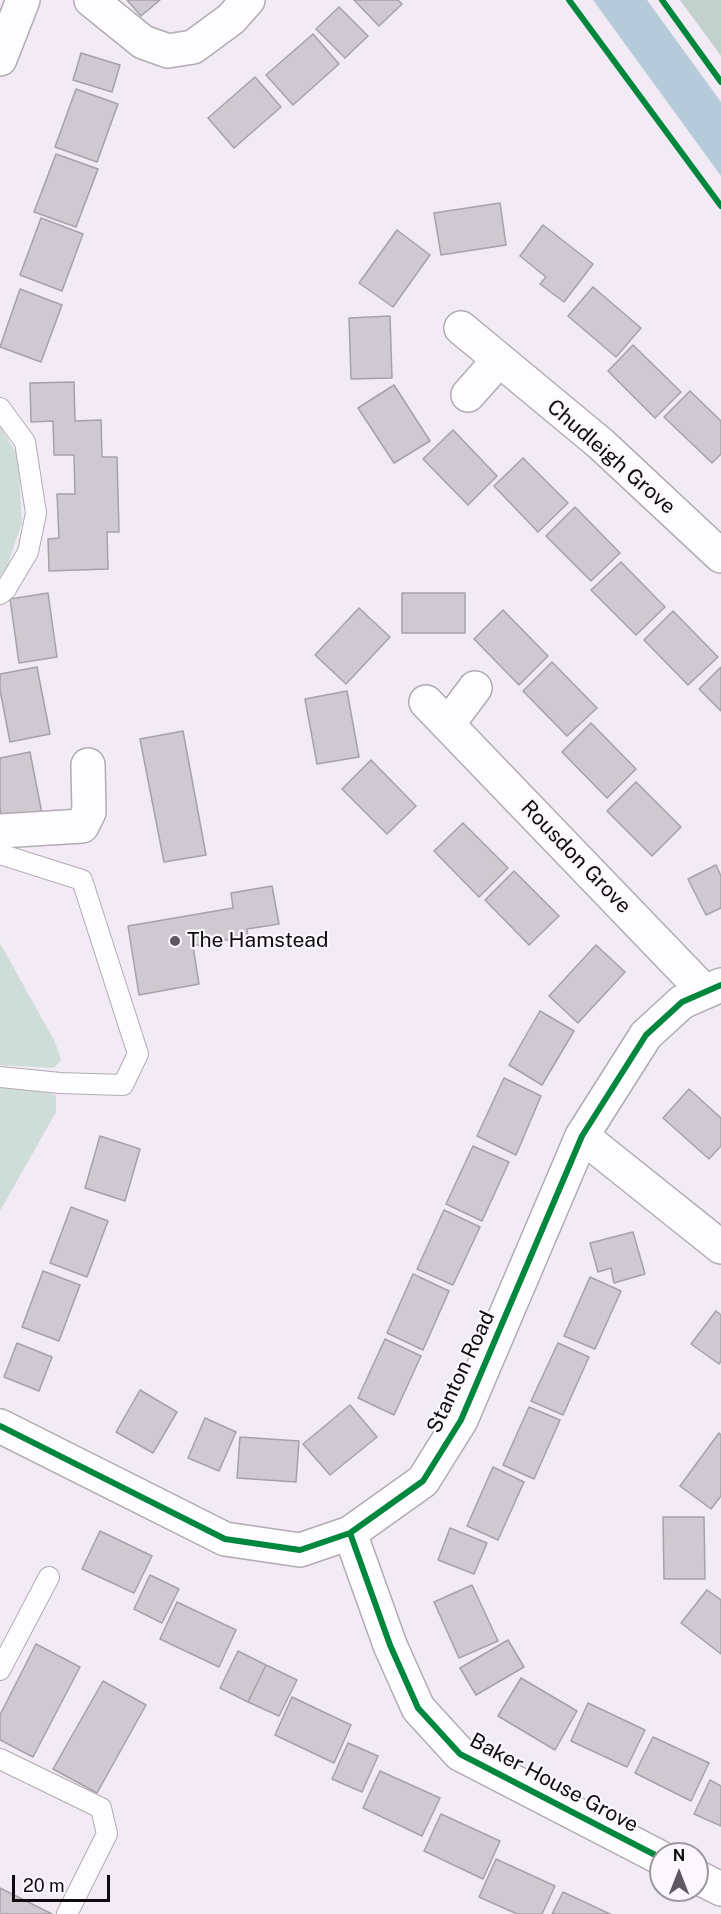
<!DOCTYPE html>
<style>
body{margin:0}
#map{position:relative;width:721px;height:1914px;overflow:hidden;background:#f2eaf5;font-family:"Public Sans",sans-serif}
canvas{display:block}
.north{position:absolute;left:649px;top:1842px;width:60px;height:60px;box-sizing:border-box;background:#fcf6ff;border:2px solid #9d98a0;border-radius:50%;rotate:0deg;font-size:16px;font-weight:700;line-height:24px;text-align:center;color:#0f0b11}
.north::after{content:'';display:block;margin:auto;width:21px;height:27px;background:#5e5961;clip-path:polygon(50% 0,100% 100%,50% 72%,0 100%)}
.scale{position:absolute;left:12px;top:1875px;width:98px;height:27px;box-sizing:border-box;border:3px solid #0f0b11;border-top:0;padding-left:8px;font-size:18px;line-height:21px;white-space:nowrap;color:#0f0b11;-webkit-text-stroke:4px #fcf6ff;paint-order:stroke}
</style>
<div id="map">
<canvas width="721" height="1914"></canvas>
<div class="north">N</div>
<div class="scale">20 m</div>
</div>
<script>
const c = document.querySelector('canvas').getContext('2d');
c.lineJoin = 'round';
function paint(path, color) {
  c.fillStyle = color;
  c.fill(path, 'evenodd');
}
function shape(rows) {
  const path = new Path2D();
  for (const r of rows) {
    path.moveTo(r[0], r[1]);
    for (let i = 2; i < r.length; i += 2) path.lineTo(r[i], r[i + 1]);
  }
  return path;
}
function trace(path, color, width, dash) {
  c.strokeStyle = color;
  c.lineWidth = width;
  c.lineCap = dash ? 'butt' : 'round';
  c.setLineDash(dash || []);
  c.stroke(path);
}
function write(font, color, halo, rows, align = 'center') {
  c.font = font + ' "Public Sans",sans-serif';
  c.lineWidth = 4.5;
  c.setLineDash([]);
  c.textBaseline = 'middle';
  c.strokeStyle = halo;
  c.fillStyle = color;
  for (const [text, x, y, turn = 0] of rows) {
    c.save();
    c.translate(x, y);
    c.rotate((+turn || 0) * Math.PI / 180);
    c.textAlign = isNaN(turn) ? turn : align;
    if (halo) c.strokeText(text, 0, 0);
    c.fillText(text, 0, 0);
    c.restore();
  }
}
const green = shape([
 [0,426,18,456,22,522,7,567,0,576],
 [0,943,55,1042,61,1060,54,1068,0,1065],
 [0,1087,47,1092,56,1096,56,1112,0,1211]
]);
const forest = shape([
 [680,0,721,0,721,56]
]);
const water = shape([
 [593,0,647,0,721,102,721,176]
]);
const building = shape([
 [127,0,160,0,141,16,127,0],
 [354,0,398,0,402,4,379,26,354,0],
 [339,7,368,36,345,58,316,29,339,7],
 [313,34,339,64,293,105,266,75,313,34],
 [81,53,120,65,112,92,73,80,81,53],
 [255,77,281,107,234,148,208,118,255,77],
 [76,89,118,104,97,162,55,147,76,89],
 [56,154,98,169,76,227,34,212,56,154],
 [500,203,506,245,441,255,434,213,500,203],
 [41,218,83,234,62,291,20,275,41,218],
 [543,225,593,264,564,302,540,284,546,277,520,256,543,225],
 [397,230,430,255,393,307,359,283,397,230],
 [593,287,641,328,616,357,568,316,593,287],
 [20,289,62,305,41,362,0,347,20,289],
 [390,316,392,378,351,379,349,318,390,316],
 [633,345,681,392,655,418,608,371,633,345],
 [74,382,75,421,101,420,102,457,117,457,119,532,107,532,108,569,49,571,48,539,59,538,57,494,75,494,74,455,54,455,53,421,31,422,30,383,74,382],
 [394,385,430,441,394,463,358,408,394,385],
 [690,391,721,421,721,454,712,463,664,417,690,391],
 [453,430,497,476,468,505,423,459,453,430],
 [523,458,568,503,538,532,494,486,523,458],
 [575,507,620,553,591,581,546,536,575,507],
 [621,562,665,607,636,635,591,590,621,562],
 [48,593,57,657,19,663,10,599,48,593],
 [402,593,465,593,465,633,402,633,402,593],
 [359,608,390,637,346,684,315,655,359,608],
 [503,610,548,656,519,685,474,639,503,610],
 [673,611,718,657,688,685,644,640,673,611],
 [552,662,597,708,567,736,523,691,552,662],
 [37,667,50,734,10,742,0,690,0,674,37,667],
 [721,667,721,711,699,689,721,667],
 [347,691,359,757,317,764,305,699,347,691],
 [591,723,636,769,607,798,562,752,591,723],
 [183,731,206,855,164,862,140,739,183,731],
 [30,752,43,819,3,826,0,809,0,758,30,752],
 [371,760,416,806,387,834,342,789,371,760],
 [636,782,681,827,652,856,607,811,636,782],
 [463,823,508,868,479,897,434,851,463,823],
 [716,865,721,876,721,908,706,915,688,879,716,865],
 [514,871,559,916,529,945,485,900,514,871],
 [272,886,279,924,247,929,248,936,193,946,199,984,139,995,128,926,233,908,231,893,272,886],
 [596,945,625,972,578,1023,549,996,596,945],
 [540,1011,574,1031,542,1085,509,1065,540,1011],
 [504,1078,541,1096,516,1155,477,1136,504,1078],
 [689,1089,721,1118,721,1146,709,1159,663,1118,689,1089],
 [100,1136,140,1149,125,1201,85,1188,100,1136],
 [473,1146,509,1162,482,1221,446,1204,473,1146],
 [71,1207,108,1221,87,1277,50,1263,71,1207],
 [444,1210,480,1227,453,1285,417,1269,444,1210],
 [633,1232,645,1274,614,1283,611,1268,598,1272,590,1243,633,1232],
 [43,1271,80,1285,59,1341,22,1327,43,1271],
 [413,1274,449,1291,423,1350,387,1333,413,1274],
 [590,1277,621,1291,595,1349,564,1336,590,1277],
 [716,1311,721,1315,721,1361,719,1364,691,1344,716,1311],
 [385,1339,421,1356,394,1415,358,1398,385,1339],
 [17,1343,52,1357,39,1391,4,1377,17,1343],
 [558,1343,589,1357,563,1415,531,1401,558,1343],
 [140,1390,177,1412,153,1453,116,1432,140,1390],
 [350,1405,377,1437,330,1475,303,1444,350,1405],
 [529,1407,560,1420,534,1479,503,1465,529,1407],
 [205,1418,236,1432,219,1471,188,1458,205,1418],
 [719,1433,721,1435,721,1496,711,1509,680,1486,719,1433],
 [240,1437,299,1441,296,1482,237,1478,240,1437],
 [493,1467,524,1482,498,1540,467,1526,493,1467],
 [663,1517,704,1517,705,1579,664,1579,663,1517],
 [450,1528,487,1543,474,1574,438,1560,450,1528],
 [100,1531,152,1556,134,1593,82,1569,100,1531],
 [150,1575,179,1589,162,1623,134,1609,150,1575],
 [472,1585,498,1641,459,1658,434,1602,472,1585],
 [707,1590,721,1600,721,1654,681,1623,707,1590],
 [177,1602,236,1630,219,1667,160,1639,177,1602],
 [508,1640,524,1667,476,1695,460,1668,508,1640],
 [36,1644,80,1667,33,1757,0,1740,0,1715,36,1644],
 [238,1651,266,1665,248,1702,220,1688,238,1651],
 [266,1665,297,1680,279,1716,248,1702,266,1665],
 [521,1678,577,1711,555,1750,498,1716,521,1678],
 [103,1681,146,1705,97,1793,53,1769,103,1681],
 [292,1697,351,1725,334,1763,275,1735,292,1697],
 [588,1703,645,1730,627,1767,571,1741,588,1703],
 [653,1737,709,1763,691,1801,635,1773,653,1737],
 [348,1743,378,1756,362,1792,332,1779,348,1743],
 [380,1771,440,1798,422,1836,363,1808,380,1771],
 [710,1780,721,1786,721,1826,694,1814,710,1780],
 [441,1814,500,1841,483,1879,424,1851,441,1814],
 [496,1859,555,1886,542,1914,517,1914,479,1897,496,1859],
 [0,1888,52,1914,0,1914,0,1888],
 [563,1892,610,1914,552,1914,563,1892]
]);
const service = shape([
 [0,408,25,442,36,513,28,552,6,589,0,594],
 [0,854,82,880,138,1054,123,1085,60,1083,0,1077],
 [0,1670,49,1577],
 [0,1759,101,1808,107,1834,67,1914]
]);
const minor = shape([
 [91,0,143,42,168,51,193,47,231,19,248,0],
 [0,59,23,0],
 [461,328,601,444,721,556],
 [468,395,498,361],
 [426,702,704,991],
 [449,723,475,688],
 [0,831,82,826,89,812,88,765],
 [582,1136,721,1247],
 [0,1426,225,1539,300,1550,350,1533,423,1481,461,1420,582,1136,646,1035,682,1002,721,985],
 [350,1533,390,1645,418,1708,460,1754,661,1858],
 [697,1877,721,1889]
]);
const cycleway = shape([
 [569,0,721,206],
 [662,0,721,82],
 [0,1426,225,1539,300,1550,350,1533,423,1481,461,1420,582,1136,646,1035,682,1002,721,985],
 [350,1533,390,1645,418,1708,460,1754,661,1858]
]);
const markers = [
 [175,941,6,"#5e5961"]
];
const streetNames = [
 ["Chudleigh Grove",611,457,41],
 ["Rousdon Grove",576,857,46],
 ["Stanton Road",461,1372,-65],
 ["Baker House Grove",554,1783,28]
];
const poiNames = [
 ["The Hamstead",187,941]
];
paint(green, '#cfddd8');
paint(forest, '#c3d1cc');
paint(water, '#b5cbd9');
paint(building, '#cfc9d1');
trace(building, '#a7a1aa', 1.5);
trace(service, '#b1abb4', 22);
trace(minor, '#b1abb4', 36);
trace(service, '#fdfcfe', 20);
trace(minor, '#fdfcfe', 33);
trace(cycleway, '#00873e', 6);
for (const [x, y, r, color] of markers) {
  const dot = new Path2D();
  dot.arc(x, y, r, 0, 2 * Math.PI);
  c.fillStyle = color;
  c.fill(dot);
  trace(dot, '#fcf6ff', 2);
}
write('21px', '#0f0b11', '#fcf6ff', streetNames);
write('21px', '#0f0b11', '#fcf6ff', poiNames, 'left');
</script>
